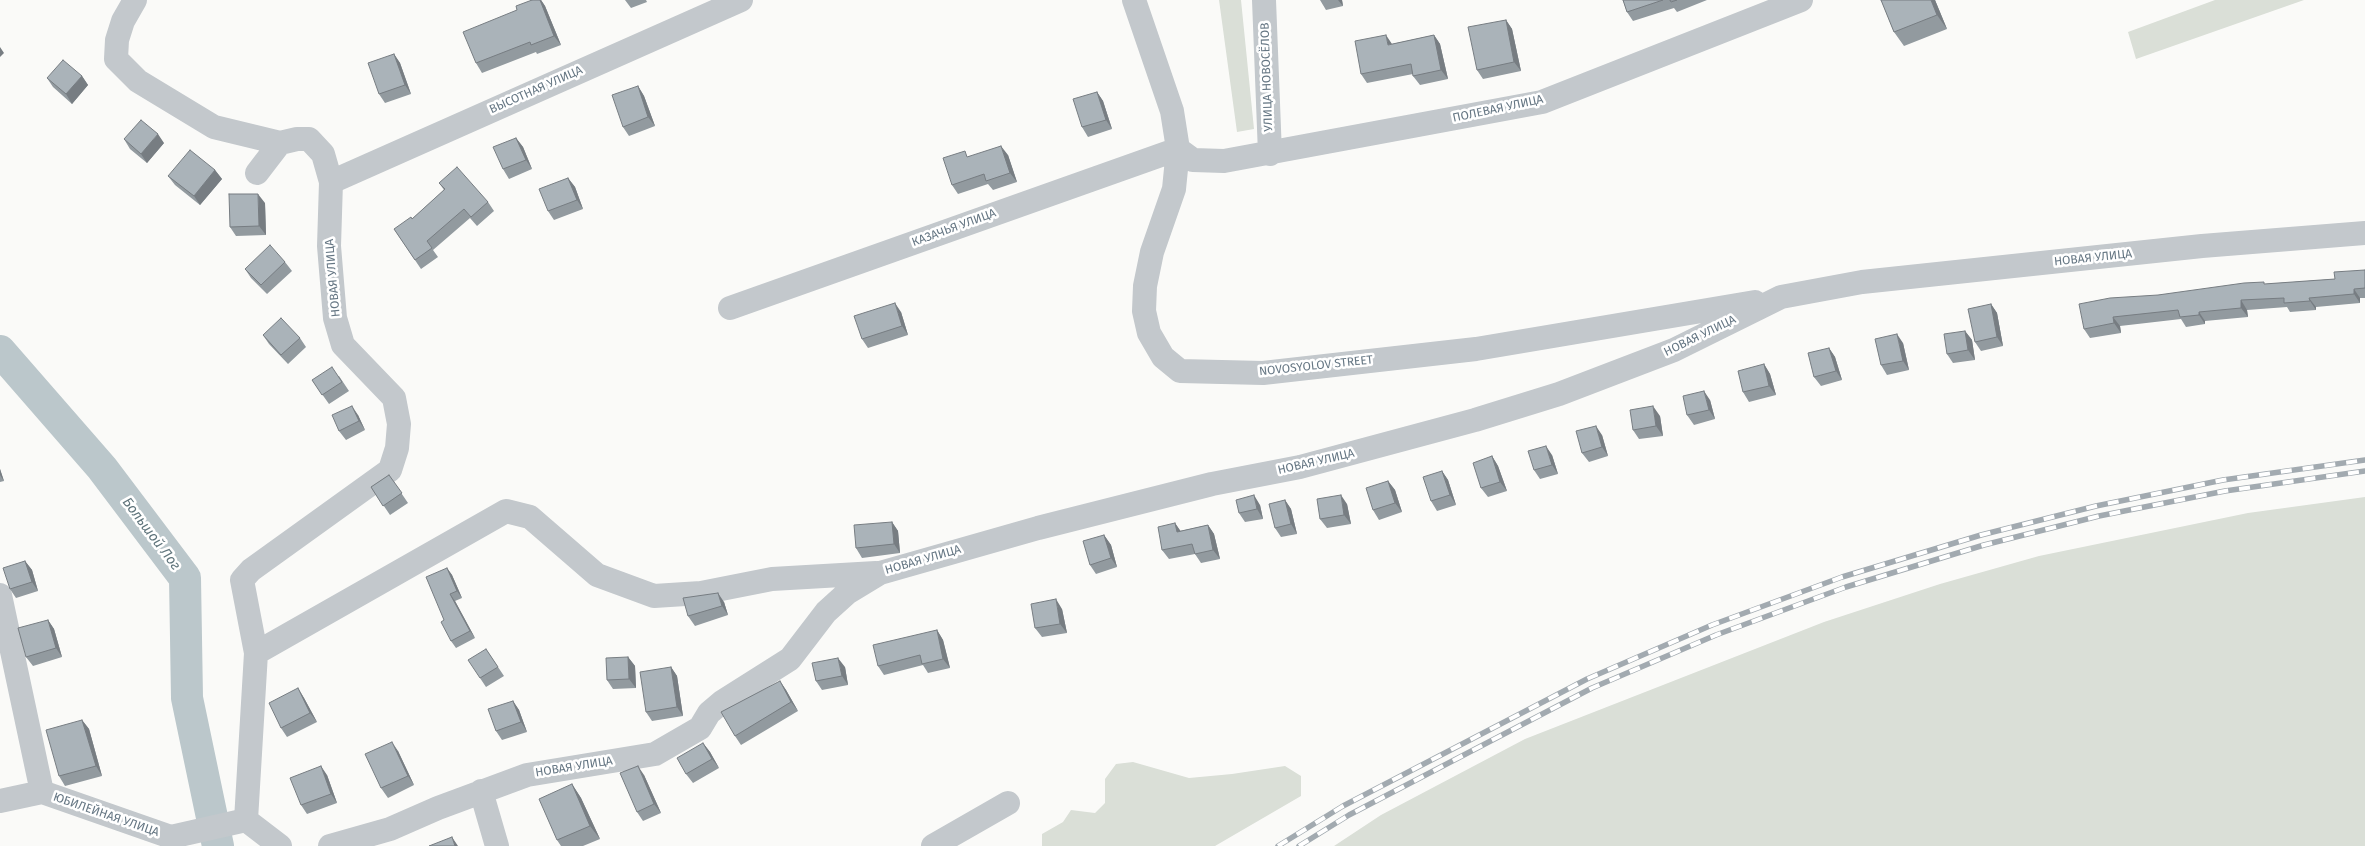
<!DOCTYPE html>
<meta charset="utf-8">
<style>
body{margin:0}
canvas{display:block;background:#fafaf8}
</style>
<canvas width="2365" height="846"></canvas>
<script>
const c = document.querySelector('canvas').getContext('2d');
c.lineJoin = 'round';
function paint(path, color) {
  c.fillStyle = color;
  c.fill(path, 'evenodd');
}
function shape(rows) {
  const path = new Path2D();
  for (const r of rows) {
    path.moveTo(r[0], r[1]);
    for (let i = 2; i < r.length; i += 2) path.lineTo(r[i], r[i + 1]);
  }
  return path;
}
function trace(path, color, width, dash) {
  c.strokeStyle = color;
  c.lineWidth = width;
  c.lineCap = dash ? 'butt' : 'round';
  c.setLineDash(dash || []);
  c.stroke(path);
}
function write(font, color, halo, rows, align = 'center') {
  c.font = font + ' "Fira Sans",sans-serif';
  c.lineWidth = 5;
  c.setLineDash([]);
  c.textBaseline = 'middle';
  c.strokeStyle = halo;
  c.fillStyle = color;
  for (const [text, x, y, turn = 0] of rows) {
    c.save();
    c.translate(x, y);
    c.rotate((+turn || 0) * Math.PI / 180);
    c.textAlign = isNaN(turn) ? turn : align;
    if (halo) c.strokeText(text, 0, 0);
    c.fillText(text, 0, 0);
    c.restore();
  }
}
const green = shape([
 [1219,0,1241,0,1254,129,1237,132],
 [2215,0,2304,0,2136,59,2128,32],
 [2365,497,2365,846,1334,846,1381,815,1525,739,1824,622,1940,584,2039,556,2248,513],
 [1133,762,1189,778,1232,774,1285,766,1301,776,1301,796,1215,846,1042,846,1042,834,1063,822,1071,810,1095,813,1105,803,1105,779,1116,764]
]);
const river = shape([
 [0,351,102,468,185,578,187,698,218,846]
]);
const minor = shape([
 [135,0,123,21,117,40,116,59,138,81,214,127,280,143],
 [1134,0,1172,111,1178,149,1174,189,1152,252,1145,286,1144,311,1149,333,1163,357,1180,371,1263,373,1476,349,1755,302],
 [1264,0,1270,154],
 [331,182,741,0],
 [730,308,1178,149,1193,160,1224,161,1542,102,1801,0],
 [0,595,42,792],
 [256,653,242,580,251,570,390,470,397,448,399,424,394,398,343,345,335,318,329,246,331,182,323,154,309,139,297,139,280,143,257,173],
 [481,791,497,846],
 [0,801,42,792,171,837,246,820,280,846],
 [246,820,256,653,506,511,530,517,597,575,654,596,701,593,772,579,876,573],
 [330,846,390,829,438,808,527,775,655,754,700,728,709,713,722,702,790,659,826,612,847,593,880,573,1038,528,1212,484,1300,467,1475,420,1559,394,1674,350,1781,297,1862,282,2202,246,2365,233],
 [933,846,1008,803]
]);
const rail = shape([
 [1278,846,1343,806,1587,679,1712,625,1842,577,1981,535,2096,506,2223,480,2365,460],
 [1299,846,1349,815,1592,688,1716,635,1846,587,1984,545,2099,516,2225,491,2365,471]
]);
const wall = shape([
 [532,0,541,0,545,6,561,45,537,54,536,52,482,73,476,63,517,10],
 [625,0,646,0,647,2,631,8],
 [1320,0,1342,0,1343,6,1326,10],
 [1623,0,1707,0,1677,12,1674,8,1633,21,1627,12],
 [1881,0,1935,0,1947,29,1904,46,1894,32],
 [1506,20,1512,29,1521,71,1483,79,1477,70],
 [1434,35,1440,44,1448,79,1420,85,1413,76,1413,74,1367,83,1361,74,1392,44],
 [394,54,400,63,411,94,385,103,379,94],
 [82,76,88,85,72,104,53,87,47,78],
 [638,86,644,96,655,126,629,136,623,127],
 [1097,92,1103,101,1112,129,1088,137,1082,127],
 [516,138,523,147,532,169,509,179,503,169],
 [124,139,164,143,147,163,130,149],
 [1008,155,1017,182,993,190,988,184,958,194,952,185,969,156],
 [215,170,222,179,200,205,175,185,168,176],
 [568,178,575,187,583,209,554,220,548,211],
 [439,183,488,202,494,211,477,226,470,218,433,250,438,257,421,269,394,229,412,219,444,190],
 [265,203,266,235,236,236,230,227],
 [285,262,292,271,267,294,251,278,245,269],
 [2365,270,2365,298,2360,298,2360,303,2316,307,2316,310,2290,312,2287,307,2247,310,2248,317,2205,321,2205,324,2186,327,2181,319,2120,326,2121,333,2090,338,2084,329,2158,295,2266,284,2335,279],
 [1991,304,1997,313,2003,346,1981,351,1975,342],
 [901,312,908,335,868,348,862,339],
 [1965,331,1972,340,1975,360,1953,363,1947,354],
 [263,335,300,338,306,347,288,364,269,344],
 [1903,343,1909,370,1887,375,1881,365],
 [1829,348,1835,357,1842,380,1821,386,1814,377],
 [1764,364,1770,374,1776,395,1749,402,1743,392],
 [339,376,349,391,329,404,312,380],
 [1710,400,1715,419,1694,425,1687,415],
 [358,415,365,430,346,440,339,431],
 [1660,416,1663,436,1639,439,1633,430],
 [1602,435,1608,456,1589,462,1582,453],
 [1552,455,1558,474,1540,479,1534,470],
 [1492,456,1498,466,1507,491,1488,497,1481,488],
 [0,469,4,481,0,482],
 [1442,471,1448,480,1456,505,1437,511,1431,501],
 [389,475,408,503,390,515,371,487],
 [1388,481,1395,490,1402,512,1379,520,1373,510],
 [1285,500,1291,509,1297,534,1281,537,1275,528],
 [1347,504,1351,524,1327,528,1320,519],
 [1260,505,1263,519,1245,522,1239,513],
 [892,522,898,531,900,553,862,558,856,548],
 [1175,523,1180,531,1208,525,1214,534,1220,559,1201,563,1195,554,1169,559,1162,550],
 [1104,535,1111,545,1117,567,1096,574,1090,565],
 [25,561,32,570,38,591,16,598,10,589],
 [447,568,452,575,462,598,455,601,475,638,456,648,451,641,444,620],
 [724,602,728,615,695,626,688,616],
 [1062,609,1067,633,1042,637,1035,628],
 [48,620,54,629,62,657,33,666,26,657],
 [937,630,943,640,950,668,928,673,923,665,884,675,878,666],
 [486,649,504,676,486,687,480,678],
 [628,657,635,666,636,688,613,689,607,680],
 [671,667,677,676,683,716,652,721,646,712],
 [845,667,848,685,822,690,816,681],
 [780,681,786,690,798,711,741,745,735,736],
 [298,688,304,698,317,722,287,737,281,728],
 [513,701,519,710,527,732,502,740,496,731],
 [82,720,89,729,102,776,65,786,59,776],
 [703,743,710,752,719,768,693,783,686,774],
 [398,751,414,785,388,798,381,788],
 [327,775,337,803,307,814,301,805],
 [644,775,661,813,643,821,637,812],
 [572,784,581,798,600,839,583,846,561,846,557,840]
]);
const shadedWall = shape([
 [540,0,541,0,545,6,561,45,554,36],
 [1338,0,1342,0,1343,6],
 [1931,0,1935,0,1947,29,1937,15],
 [1506,20,1512,29,1521,71,1514,62],
 [1386,35,1392,44,1388,45],
 [1434,35,1440,44,1448,79,1441,70],
 [0,47,4,53,0,57],
 [394,54,400,63,411,94,405,85],
 [82,76,88,85,72,104,66,94],
 [638,86,644,96,655,126,648,117],
 [1097,92,1103,101,1112,129,1106,120],
 [158,134,164,143,147,163,141,154],
 [516,138,523,147,532,169,526,160],
 [1001,146,1008,155,1017,182,1010,173],
 [215,170,222,179,200,205,194,196],
 [568,178,575,187,583,209,577,200],
 [258,194,265,203,266,235,259,226],
 [2354,289,2360,298,2360,303,2354,294],
 [2309,298,2316,307,2316,310,2310,301],
 [2241,300,2247,310,2248,317,2241,308],
 [895,303,901,312,908,335,902,326],
 [1991,304,1997,313,2003,346,1997,337],
 [2199,312,2205,321,2205,324,2199,315],
 [2113,317,2120,326,2121,333,2114,323],
 [1965,331,1972,340,1975,360,1968,350],
 [1897,334,1903,343,1909,370,1903,361],
 [1829,348,1835,357,1842,380,1836,371],
 [1764,364,1770,374,1776,395,1769,386],
 [1704,391,1710,400,1715,419,1709,410],
 [352,406,358,415,365,430,359,421],
 [1653,406,1660,416,1663,436,1656,426],
 [1596,426,1602,435,1608,456,1602,447],
 [1546,446,1552,455,1558,474,1552,465],
 [1492,456,1498,466,1507,491,1500,482],
 [0,469,4,481,0,475],
 [1442,471,1448,480,1456,505,1450,495],
 [1388,481,1395,490,1402,512,1395,503],
 [1254,495,1260,505,1263,519,1257,509],
 [1341,495,1347,504,1351,524,1344,515],
 [1285,500,1291,509,1297,534,1291,524],
 [892,522,898,531,900,553,894,544],
 [1175,523,1182,533,1177,532],
 [1208,525,1214,534,1220,559,1213,550],
 [1104,535,1111,545,1117,567,1111,558],
 [25,561,32,570,38,591,32,582],
 [447,568,452,575,462,598,457,591],
 [718,593,724,602,728,615,722,606],
 [450,594,455,601,475,638,470,631],
 [1056,599,1062,609,1067,633,1060,624],
 [48,620,54,629,62,657,56,648],
 [937,630,943,640,950,668,943,659],
 [628,657,635,666,636,688,629,679],
 [838,658,845,667,848,685,842,676],
 [671,667,677,676,683,716,677,707],
 [780,681,786,690,798,711,791,702],
 [298,688,304,698,317,722,310,713],
 [513,701,519,710,527,732,521,722],
 [82,720,89,729,102,776,96,766],
 [392,742,398,751,414,785,408,776],
 [703,743,710,752,719,768,712,759],
 [321,766,327,775,337,803,331,794],
 [638,766,644,775,661,813,654,804],
 [572,784,581,798,600,839,590,826],
 [452,837,458,846,455,846]
]);
const building = shape([
 [532,0,540,0,554,36,531,45,530,42,476,63,463,32,517,10,516,6,532,0],
 [1623,0,1663,0,1627,12,1623,0],
 [1670,0,1677,0,1671,2,1670,0],
 [1881,0,1931,0,1937,15,1894,32,1881,0],
 [1506,20,1514,62,1477,70,1468,27,1506,20],
 [1386,35,1388,45,1434,35,1441,70,1413,76,1411,64,1361,74,1355,41,1386,35],
 [394,54,405,85,379,94,368,63,394,54],
 [63,60,82,76,66,94,47,78,63,60],
 [638,86,648,117,623,127,612,95,638,86],
 [1097,92,1106,120,1082,127,1073,99,1097,92],
 [141,120,158,134,141,154,124,139,141,120],
 [516,138,526,160,503,169,493,147,516,138],
 [1001,146,1010,173,986,181,984,174,952,185,943,158,965,151,967,157,1001,146],
 [190,150,215,170,194,196,168,176,190,150],
 [457,167,488,202,471,217,464,209,427,241,432,248,415,260,394,229,411,217,412,219,445,189,439,183,457,167],
 [568,178,577,200,548,211,539,189,568,178],
 [229,194,258,194,259,226,230,227,229,194],
 [270,245,285,262,261,285,245,269,270,245],
 [2365,270,2365,288,2354,289,2354,294,2309,298,2310,301,2284,303,2284,298,2241,300,2241,308,2199,312,2199,315,2180,317,2178,310,2113,317,2114,323,2084,329,2079,304,2110,298,2158,295,2244,283,2264,282,2264,284,2335,279,2334,272,2365,270],
 [895,303,902,326,862,339,854,316,895,303],
 [1991,304,1997,337,1975,342,1968,309,1991,304],
 [281,318,300,338,281,355,263,335,281,318],
 [1965,331,1968,350,1947,354,1944,334,1965,331],
 [1897,334,1903,361,1881,365,1875,339,1897,334],
 [1829,348,1836,371,1814,377,1808,353,1829,348],
 [1764,364,1769,386,1743,392,1738,371,1764,364],
 [332,367,342,382,322,395,312,380,332,367],
 [1704,391,1709,410,1687,415,1683,396,1704,391],
 [352,406,359,421,339,431,332,415,352,406],
 [1653,406,1656,426,1633,430,1630,410,1653,406],
 [1596,426,1602,447,1582,453,1576,431,1596,426],
 [1546,446,1552,465,1534,470,1528,451,1546,446],
 [1492,456,1500,482,1481,488,1473,463,1492,456],
 [1442,471,1450,495,1431,501,1423,477,1442,471],
 [389,475,402,493,383,506,371,487,389,475],
 [1388,481,1395,503,1373,510,1366,488,1388,481],
 [1254,495,1257,509,1239,513,1236,500,1254,495],
 [1341,495,1344,515,1320,519,1317,499,1341,495],
 [1285,500,1291,524,1275,528,1269,504,1285,500],
 [892,522,894,544,856,548,854,525,892,522],
 [1175,523,1177,532,1208,525,1213,550,1195,554,1192,544,1162,550,1158,527,1175,523],
 [1104,535,1111,558,1090,565,1083,541,1104,535],
 [25,561,32,582,10,589,3,568,25,561],
 [447,568,457,591,450,594,470,631,451,641,441,622,444,620,426,577,447,568],
 [718,593,722,606,688,616,683,598,718,593],
 [1056,599,1060,624,1035,628,1031,604,1056,599],
 [48,620,56,648,26,657,18,628,48,620],
 [937,630,943,659,922,664,920,655,878,666,873,645,937,630],
 [486,649,498,667,480,678,468,660,486,649],
 [628,657,629,679,607,680,606,658,628,657],
 [838,658,842,676,816,681,812,663,838,658],
 [671,667,677,707,646,712,640,672,671,667],
 [780,681,791,702,735,736,721,712,780,681],
 [298,688,310,713,281,728,269,703,298,688],
 [513,701,521,722,496,731,488,709,513,701],
 [82,720,96,766,59,776,46,730,82,720],
 [392,742,408,776,381,788,365,754,392,742],
 [703,743,712,759,686,774,677,758,703,743],
 [321,766,331,794,301,805,290,778,321,766],
 [638,766,654,804,637,812,620,773,638,766],
 [572,784,590,826,557,840,539,799,572,784],
 [452,837,455,846,429,846,452,837]
]);
const streetNames = [
 ["УЛИЦА НОВОСЁЛОВ",1267,77,-92],
 ["ВЫСОТНАЯ УЛИЦА",536,90,-24],
 ["ПОЛЕВАЯ УЛИЦА",1498,109,-12],
 ["КАЗАЧЬЯ УЛИЦА",954,228,-20],
 ["НОВАЯ УЛИЦА",2093,258,-6],
 ["НОВАЯ УЛИЦА",333,278,-95],
 ["НОВАЯ УЛИЦА",1700,336,-26],
 ["NOVOSYOLOV STREET",1316,366,-6],
 ["НОВАЯ УЛИЦА",1316,462,-13],
 ["НОВАЯ УЛИЦА",923,560,-16],
 ["НОВАЯ УЛИЦА",574,767,-9],
 ["ЮБИЛЕЙНАЯ УЛИЦА",106,815,19]
];
const waterNames = [
 ["Большой Лог",151,534,53]
];
paint(green, '#dadfd7');
trace(river, '#bbc7cb', 32);
trace(minor, '#c3c8cc', 24);
trace(rail, '#a2aab0', 5.5);
trace(rail, '#fff', 4, [11]);
paint(wall, '#929a9f');
paint(shadedWall, '#777d82');
paint(building, '#aab3b9');
trace(building, '#777d82', 1);
write('12px', '#657683', '#fff', streetNames);
write('italic 14px', '#60757c', '#fff', waterNames);
</script>
